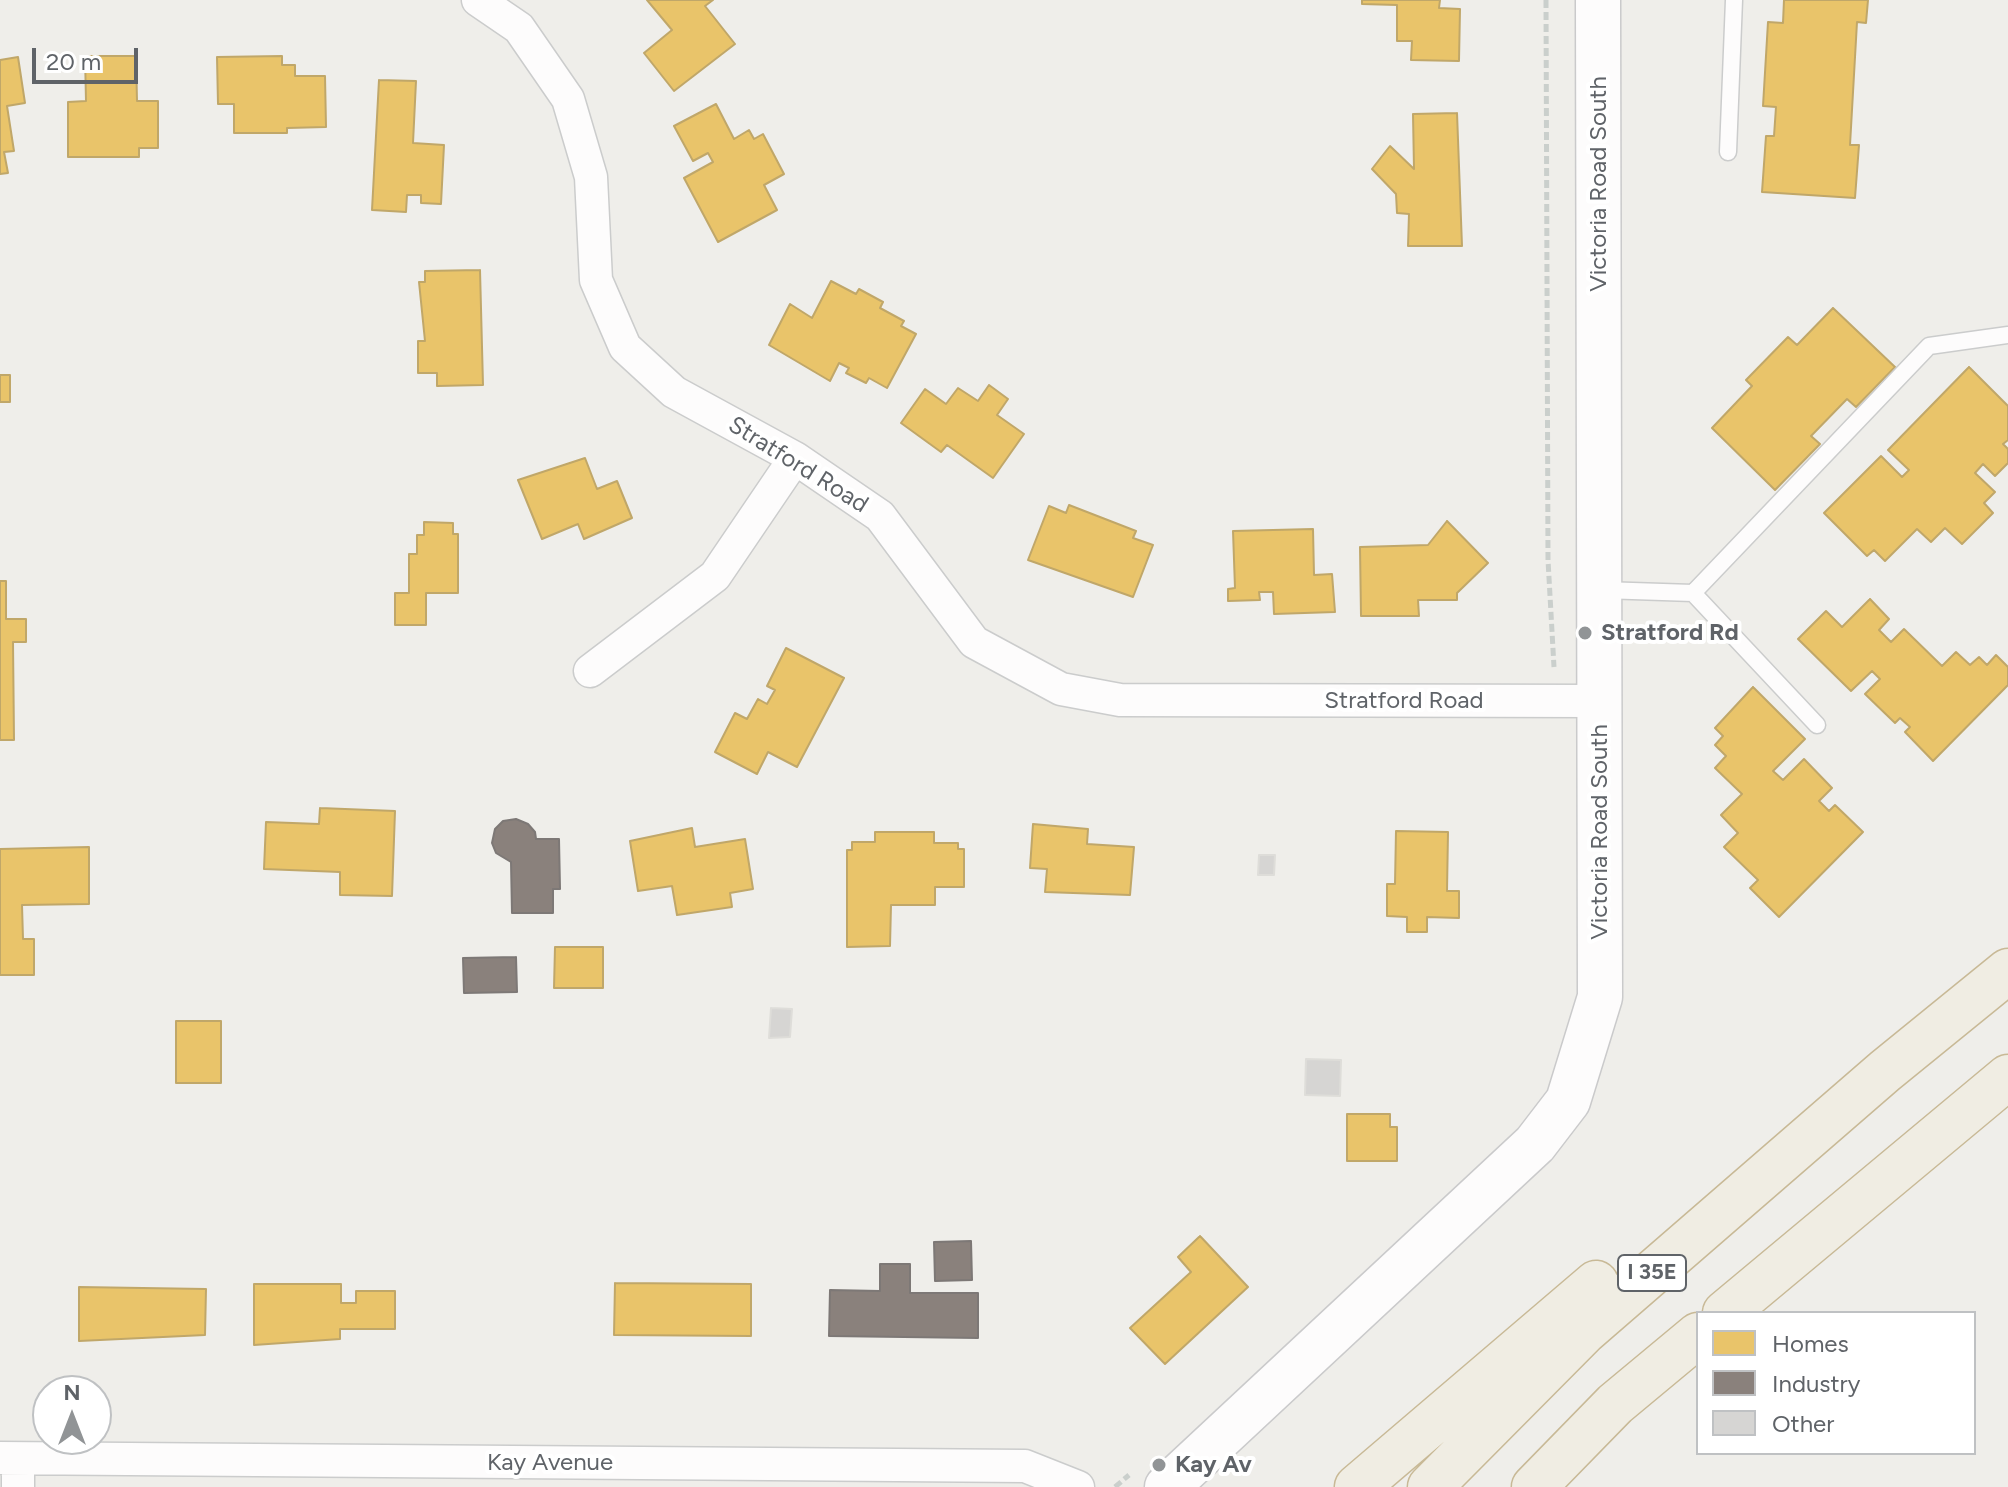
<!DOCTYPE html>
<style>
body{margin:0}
#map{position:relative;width:2008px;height:1487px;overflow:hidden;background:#efeeea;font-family:Figtree,sans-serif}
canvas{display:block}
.legend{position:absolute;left:1696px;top:1311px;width:280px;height:144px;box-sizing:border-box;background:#fff;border:2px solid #bfc1c3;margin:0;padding:10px 14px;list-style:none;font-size:24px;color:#5f6368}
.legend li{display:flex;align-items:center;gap:16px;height:40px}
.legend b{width:40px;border:2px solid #bfc1c3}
.north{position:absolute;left:32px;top:1375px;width:80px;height:80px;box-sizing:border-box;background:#fff;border:2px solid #bfc1c3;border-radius:50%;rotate:0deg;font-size:22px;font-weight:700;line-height:32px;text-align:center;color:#5f6368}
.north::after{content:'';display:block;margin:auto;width:28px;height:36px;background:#919496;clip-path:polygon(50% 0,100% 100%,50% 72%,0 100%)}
.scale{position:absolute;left:32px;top:48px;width:106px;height:36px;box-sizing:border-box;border:4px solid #5f6368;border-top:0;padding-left:10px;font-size:24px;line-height:28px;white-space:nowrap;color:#5f6368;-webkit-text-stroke:6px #fff;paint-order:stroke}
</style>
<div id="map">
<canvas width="2008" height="1487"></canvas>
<ul class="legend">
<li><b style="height:22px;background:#e9c46a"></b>Homes</li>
<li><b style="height:22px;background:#8a817c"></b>Industry</li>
<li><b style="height:22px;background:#d6d5d3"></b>Other</li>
</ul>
<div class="north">N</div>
<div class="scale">20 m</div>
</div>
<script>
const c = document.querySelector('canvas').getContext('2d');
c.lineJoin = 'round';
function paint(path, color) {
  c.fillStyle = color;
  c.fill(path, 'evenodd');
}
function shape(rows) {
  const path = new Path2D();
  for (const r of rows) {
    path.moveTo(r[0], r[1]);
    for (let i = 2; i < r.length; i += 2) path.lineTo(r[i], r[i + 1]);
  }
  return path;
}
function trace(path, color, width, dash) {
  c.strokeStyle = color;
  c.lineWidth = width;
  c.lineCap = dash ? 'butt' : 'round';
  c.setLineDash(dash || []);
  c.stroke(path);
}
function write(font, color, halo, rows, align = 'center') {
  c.font = font + ' Figtree,sans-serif';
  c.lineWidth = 8;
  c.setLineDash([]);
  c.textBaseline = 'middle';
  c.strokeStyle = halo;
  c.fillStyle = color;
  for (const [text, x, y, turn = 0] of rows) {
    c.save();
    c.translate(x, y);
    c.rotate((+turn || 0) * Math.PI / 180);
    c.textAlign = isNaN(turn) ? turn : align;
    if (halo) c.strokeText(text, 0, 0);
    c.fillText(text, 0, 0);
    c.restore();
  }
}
const homes = shape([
 [647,0,713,0,705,6,735,44,674,91,644,53,672,30,647,0],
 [1362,0,1440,0,1439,8,1460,9,1459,61,1411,60,1412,41,1397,41,1397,5,1362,4,1362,0],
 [1784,0,1868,0,1866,23,1857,22,1850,145,1859,145,1855,198,1762,192,1766,136,1774,136,1776,107,1763,106,1768,22,1783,23,1784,0],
 [85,56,136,56,137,101,158,101,158,148,139,148,139,157,68,157,68,102,86,101,85,56],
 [282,56,282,65,295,65,295,76,325,76,326,127,287,128,287,133,234,133,234,104,218,104,217,57,282,56],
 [18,57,25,103,7,106,14,151,4,152,8,173,0,174,0,60,18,57],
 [379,80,416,81,413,143,444,145,441,204,421,203,421,195,407,195,406,212,372,210,379,80],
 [716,104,734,139,749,130,754,139,763,134,784,174,764,185,777,210,718,242,684,178,713,162,708,153,693,161,674,126,716,104],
 [1457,113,1462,246,1408,246,1409,214,1397,213,1396,194,1372,169,1390,146,1414,169,1413,114,1457,113],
 [480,270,483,385,437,386,437,373,418,373,418,341,425,341,419,282,425,282,425,271,480,270],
 [831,281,856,294,859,289,883,302,880,308,904,321,901,326,916,334,887,388,869,378,866,383,846,373,849,368,839,363,830,381,769,345,790,304,812,318,831,281],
 [1833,308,1895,367,1856,407,1847,399,1811,436,1820,444,1775,490,1712,428,1752,386,1746,380,1788,337,1797,345,1833,308],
 [1969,367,2008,406,2008,440,2003,444,2008,449,2008,463,1995,476,1983,464,1975,473,1995,492,1984,503,1993,513,1962,544,1945,528,1931,542,1917,529,1885,561,1874,550,1867,556,1824,513,1881,456,1902,477,1909,470,1888,450,1969,367],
 [0,375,10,375,10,402,0,402,0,375],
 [989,385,1008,399,997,415,1024,434,993,478,947,445,941,452,901,423,925,389,946,404,958,388,978,401,989,385],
 [585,458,597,489,617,481,632,518,584,539,578,524,542,539,518,480,585,458],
 [1069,505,1136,531,1133,538,1153,545,1133,597,1028,560,1049,506,1066,513,1069,505],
 [1447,521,1488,563,1457,593,1457,600,1418,600,1419,616,1361,616,1360,547,1428,545,1447,521],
 [424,522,453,523,453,534,458,534,458,593,426,593,426,625,395,625,395,593,409,593,409,554,417,554,417,535,424,535,424,522],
 [1313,529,1314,575,1332,574,1335,612,1274,614,1273,592,1259,592,1260,600,1228,601,1228,589,1235,588,1233,531,1313,529],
 [0,581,6,581,6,619,26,619,26,642,13,642,14,740,0,740,0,581],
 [1870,599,1889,619,1879,630,1891,642,1904,629,1942,666,1956,652,1970,665,1979,657,1987,665,1996,655,2008,667,2008,685,1933,761,1905,732,1910,727,1900,718,1895,723,1865,694,1880,679,1872,671,1851,691,1798,639,1826,611,1842,627,1870,599],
 [786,648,844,678,797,767,768,752,757,774,715,752,735,713,747,719,758,699,767,704,775,690,767,686,786,648],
 [1753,687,1805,739,1773,771,1783,780,1804,759,1832,788,1819,801,1829,811,1835,805,1863,832,1779,917,1750,888,1758,880,1724,847,1738,833,1721,815,1742,794,1715,768,1726,756,1715,745,1723,736,1715,728,1753,687],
 [320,808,395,811,392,896,340,895,340,872,264,869,266,822,319,824,320,808],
 [1033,824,1088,829,1087,844,1134,847,1130,895,1045,892,1047,869,1030,868,1033,824],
 [692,828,695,847,745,839,753,889,730,893,732,907,677,915,672,886,638,891,630,841,692,828],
 [1396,831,1448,832,1447,891,1459,891,1459,918,1427,917,1427,932,1407,932,1407,917,1387,916,1387,884,1395,884,1396,831],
 [875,832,934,832,934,843,958,843,958,849,964,849,964,887,935,887,935,905,891,905,890,946,847,947,847,850,852,850,852,842,875,842,875,832],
 [89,847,89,904,22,905,23,939,34,939,34,975,0,975,0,849,89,847],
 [555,947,603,947,603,988,554,988,555,947],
 [176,1021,221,1021,221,1083,176,1083,176,1021],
 [1347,1114,1390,1114,1390,1127,1397,1127,1397,1161,1347,1161,1347,1114],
 [1200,1236,1248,1287,1165,1364,1130,1328,1191,1272,1178,1257,1200,1236],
 [615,1283,751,1284,751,1336,614,1335,615,1283],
 [254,1284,341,1284,341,1303,356,1303,356,1291,395,1291,395,1329,340,1329,340,1339,254,1345,254,1284],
 [79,1287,206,1289,205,1335,79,1341,79,1287]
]);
const industry = shape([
 [516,819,528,824,535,832,536,839,559,839,560,889,553,889,553,913,512,913,511,862,496,853,492,843,495,829,503,821,516,819],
 [516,957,517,992,464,993,463,958,516,957],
 [971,1241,972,1280,935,1281,934,1242,971,1241],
 [880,1264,910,1264,910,1293,978,1293,978,1338,829,1336,830,1290,880,1291,880,1264]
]);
const building = shape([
 [1259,855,1275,855,1274,875,1258,875,1259,855],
 [771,1008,792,1009,790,1037,769,1038,771,1008],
 [1306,1059,1341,1060,1340,1096,1305,1095,1306,1059]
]);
const path = shape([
 [1546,0,1548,560,1554,667],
 [1115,1487,1129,1475]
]);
const lane = shape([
 [1728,152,1734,0],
 [1602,590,1693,593,1929,346,2008,335],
 [1693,593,1817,725]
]);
const street = shape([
 [478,0,519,28,568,99,591,177,596,280,625,347,674,392,795,458,880,516,974,642,1061,689,1120,700,1600,701],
 [590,671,715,576,795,458],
 [0,1458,1025,1466,1078,1487],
 [18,1487,18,1459]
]);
const secondary = shape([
 [1167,1487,1535,1144,1568,1101,1600,997,1598,0]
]);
const highway = shape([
 [1725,1313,2008,1077],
 [1357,1487,1596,1283],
 [1430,1487,1584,1332,1885,1071,2008,971],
 [1534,1487,1615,1404,1698,1335]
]);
const markers = [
 [1585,633,8,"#919496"],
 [1159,1465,8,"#919496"]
];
const shields = [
 [1652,1273,68]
];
const shieldNames = [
 ["I 35E",1652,1273]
];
const streetNames = [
 ["Victoria Road South",1599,184,-90],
 ["Stratford Road",798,465,32],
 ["Stratford Road",1404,701],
 ["Victoria Road South",1600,832,-90],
 ["Kay Avenue",550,1463]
];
const poiNames = [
 ["Stratford Rd",1601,633],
 ["Kay Av",1175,1465]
];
paint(homes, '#e9c46a');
trace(homes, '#c0a769', 2);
paint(industry, '#8a817c');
trace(industry, '#7d7876', 2);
paint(building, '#d6d5d3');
trace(building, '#deddd9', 2);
trace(lane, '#cbcccc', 19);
trace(street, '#cbcccc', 35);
trace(secondary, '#cacacb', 47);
trace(highway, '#c8b996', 47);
trace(path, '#cacfcc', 5, [8, 4]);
trace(lane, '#fdfcfc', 16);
trace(street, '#fdfcfc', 32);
trace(secondary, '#fdfcfc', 44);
trace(highway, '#f0ede3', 44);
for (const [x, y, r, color] of markers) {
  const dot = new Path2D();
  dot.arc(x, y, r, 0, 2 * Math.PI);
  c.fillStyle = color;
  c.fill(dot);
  trace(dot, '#fff', 3);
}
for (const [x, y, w] of shields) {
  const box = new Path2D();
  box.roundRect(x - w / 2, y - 18, w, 36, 6);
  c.fillStyle = '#fff';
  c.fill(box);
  trace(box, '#5f6368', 2);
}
write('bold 22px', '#5f6368', null, shieldNames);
write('24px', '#5f6368', '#fff', streetNames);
write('bold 24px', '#5f6368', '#fff', poiNames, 'left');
</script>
